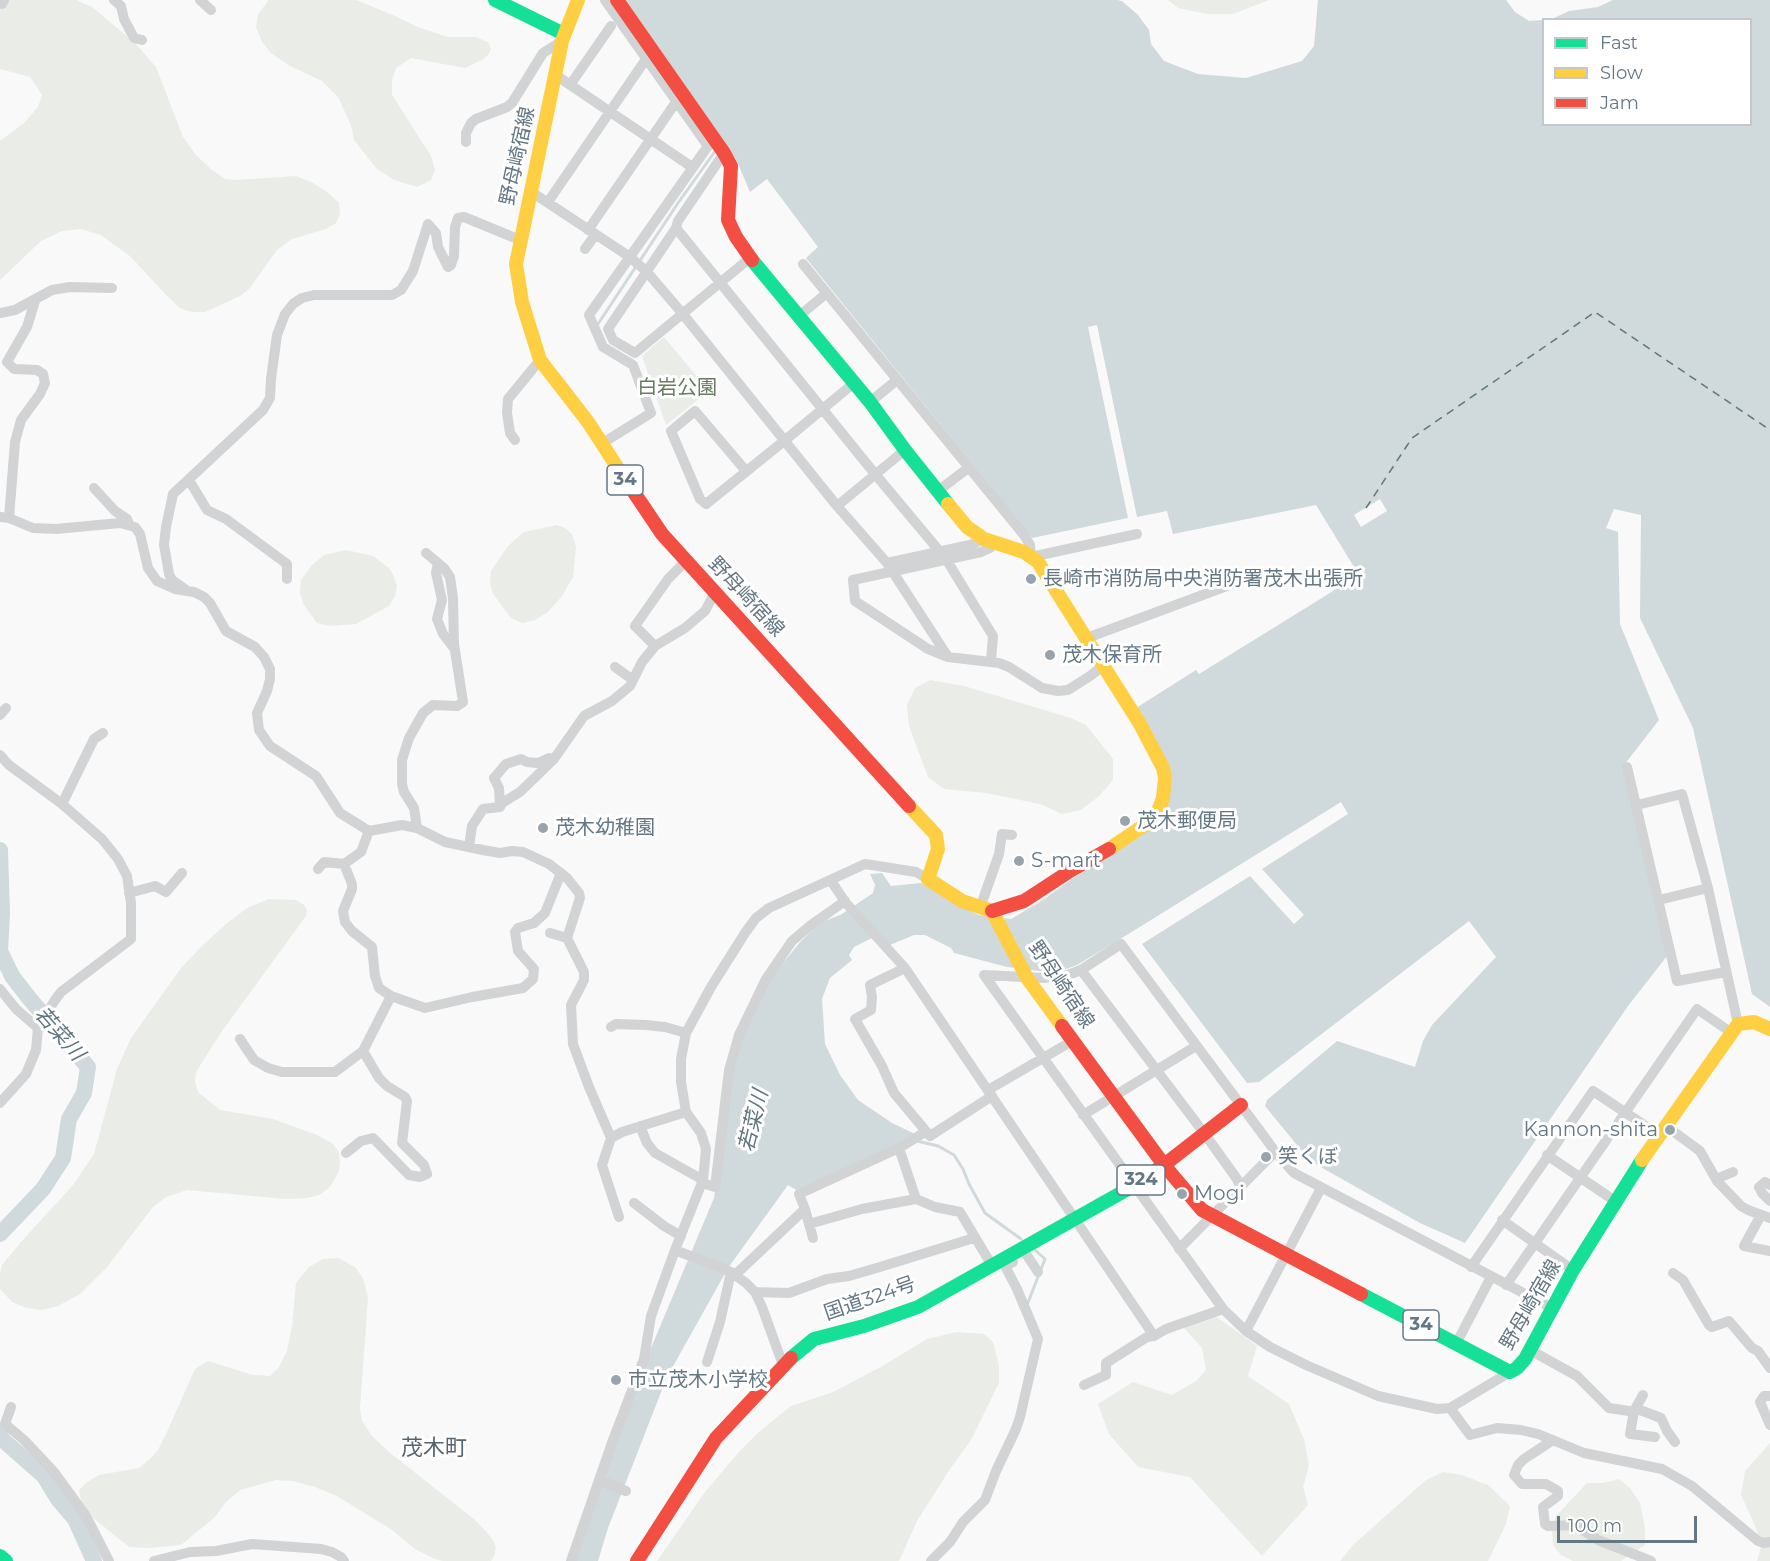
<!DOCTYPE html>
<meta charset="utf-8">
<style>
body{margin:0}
#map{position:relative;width:1770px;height:1561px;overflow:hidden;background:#f9f9f9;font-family:Montserrat,sans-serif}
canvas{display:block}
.legend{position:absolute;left:1542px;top:18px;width:210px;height:108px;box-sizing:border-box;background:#fff;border:2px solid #c1c9ce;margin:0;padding:8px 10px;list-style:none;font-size:18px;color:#637784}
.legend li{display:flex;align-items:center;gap:12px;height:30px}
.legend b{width:30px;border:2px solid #c1c9ce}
.scale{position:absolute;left:1557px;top:1516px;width:140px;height:27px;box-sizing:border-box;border:3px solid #637784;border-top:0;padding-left:8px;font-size:18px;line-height:21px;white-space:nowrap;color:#637784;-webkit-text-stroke:4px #fff;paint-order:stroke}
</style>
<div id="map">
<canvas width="1770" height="1561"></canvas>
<ul class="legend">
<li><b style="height:8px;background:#16e098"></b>Fast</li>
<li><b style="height:8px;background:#ffcf43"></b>Slow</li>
<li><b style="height:8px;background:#f24e42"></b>Jam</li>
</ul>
<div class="scale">100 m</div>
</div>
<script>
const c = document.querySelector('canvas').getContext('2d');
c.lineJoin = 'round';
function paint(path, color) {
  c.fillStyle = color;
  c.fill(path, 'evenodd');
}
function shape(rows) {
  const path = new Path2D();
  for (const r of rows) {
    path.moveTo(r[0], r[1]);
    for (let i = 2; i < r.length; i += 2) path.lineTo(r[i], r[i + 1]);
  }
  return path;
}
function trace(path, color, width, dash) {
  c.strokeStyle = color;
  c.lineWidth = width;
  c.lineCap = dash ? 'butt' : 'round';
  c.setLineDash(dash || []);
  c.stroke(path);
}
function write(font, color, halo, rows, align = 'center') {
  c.font = font + ' Montserrat,"Noto Sans JP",sans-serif';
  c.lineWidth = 6;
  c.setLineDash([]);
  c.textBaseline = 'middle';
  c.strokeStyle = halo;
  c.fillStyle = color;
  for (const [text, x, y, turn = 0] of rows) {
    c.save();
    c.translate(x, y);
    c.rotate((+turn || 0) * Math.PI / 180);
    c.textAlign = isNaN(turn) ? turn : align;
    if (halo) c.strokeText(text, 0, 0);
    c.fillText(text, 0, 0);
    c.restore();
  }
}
const green = shape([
 [0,0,76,0,92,7,135,43,156,67,183,137,196,155,212,170,225,179,237,180,296,176,311,182,326,191,339,203,340,214,336,223,326,229,292,239,277,250,249,289,240,296,205,312,191,312,180,308,166,295,131,257,101,235,81,229,62,231,41,241,0,280,0,141,24,123,38,107,42,95,30,77,0,69],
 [269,0,356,0,395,16,418,27,448,37,475,37,488,42,491,49,489,54,482,60,465,68,411,58,396,68,392,80,392,95,431,156,435,170,431,180,417,187,394,180,376,168,354,140,351,125,338,97,322,81,290,66,271,53,262,42,256,27,258,14],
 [1168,0,1269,0,1233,14,1207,14,1178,8],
 [664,337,709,391,666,425,642,356],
 [557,525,565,528,572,534,576,547,573,577,562,596,548,612,535,620,522,623,511,618,493,594,490,583,491,571,508,546,524,532],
 [346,550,373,556,389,568,393,575,397,586,395,596,389,606,356,624,330,626,317,623,304,605,300,593,301,580,311,566,324,555],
 [930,680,964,686,1071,718,1086,725,1113,759,1113,780,1098,797,1081,810,1062,814,1043,805,1016,799,986,793,944,789,928,777,909,726,907,705,915,688],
 [269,899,296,900,304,905,307,910,306,916,222,1031,196,1072,195,1082,198,1092,220,1110,273,1119,317,1135,333,1144,339,1152,340,1162,339,1171,334,1180,329,1188,319,1195,307,1198,286,1199,187,1190,166,1197,153,1207,107,1267,80,1294,58,1306,42,1310,27,1308,12,1302,0,1289,0,1273,2,1265,21,1242,73,1185,94,1154,117,1069,131,1038,181,968,201,947,226,924,247,908],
 [338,1258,355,1267,363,1278,368,1298,360,1408,362,1421,372,1436,389,1452,475,1520,491,1537,496,1546,495,1554,491,1561,443,1561,435,1559,415,1549,392,1530,337,1496,315,1487,293,1481,276,1480,240,1490,225,1503,215,1517,181,1545,148,1548,129,1547,92,1517,81,1500,79,1490,87,1482,99,1475,139,1468,150,1459,158,1450,167,1432,195,1369,208,1361,253,1375,270,1376,279,1367,287,1351,292,1326,296,1283,309,1267,323,1259],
 [1214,1315,1257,1346,1248,1376,1289,1404,1304,1439,1309,1466,1303,1487,1308,1505,1262,1556,1190,1477,1138,1467,1109,1434,1098,1404,1133,1382,1172,1395,1196,1381,1206,1370,1202,1348,1183,1327],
 [957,1332,984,1334,993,1342,999,1366,999,1383,971,1440,950,1469,917,1521,899,1561,657,1561,705,1492,739,1452,760,1431,791,1406,833,1392,879,1368,927,1339],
 [1770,1443,1770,1561,1757,1561,1761,1547,1756,1528,1741,1495,1745,1471],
 [1443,1472,1462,1475,1488,1485,1510,1506,1506,1524,1488,1561,1340,1561,1353,1545,1426,1480],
 [1619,1479,1630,1488,1640,1503,1645,1528,1645,1545,1621,1561,1573,1561,1561,1555,1553,1545,1552,1528,1556,1516,1587,1483,1602,1483]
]);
const water = shape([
 [625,0,1117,0,1122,1,1138,15,1149,30,1151,44,1164,61,1198,74,1246,78,1302,61,1314,46,1318,0,1506,0,1515,12,1529,21,1543,20,1544,124,1750,124,1750,20,1552,19,1569,11,1598,7,1613,0,1770,0,1770,1007,1752,994,1693,728,1640,618,1641,515,1614,509,1606,528,1618,532,1620,624,1659,720,1624,765,1667,956,1628,1006,1465,1243,1420,1223,1310,1161,1265,1106,1267,1100,1337,1041,1415,1067,1423,1041,1432,1025,1496,957,1469,921,1259,1082,1247,1083,1142,944,1250,876,1294,924,1304,915,1262,869,1348,814,1341,802,1122,938,1077,965,1055,973,1007,967,954,953,951,948,925,935,914,935,890,945,880,934,854,947,849,955,852,960,830,978,822,999,825,1044,840,1075,858,1100,892,1123,915,1134,903,1142,798,1191,788,1185,728,1268,667,1377,608,1528,598,1561,574,1561,651,1348,714,1198,734,1062,745,1028,774,974,801,941,820,923,842,914,873,893,875,885,870,874,882,873,891,886,921,883,978,915,1011,919,1043,900,1072,879,1142,835,1171,788,1136,708,1196,670,1199,674,1359,575,1316,505,1173,534,1167,511,1137,517,1097,325,1088,327,1128,518,1032,538,806,258,818,247,767,179,750,192,736,159]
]);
const pier = shape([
 [1380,499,1387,511,1361,527,1354,515]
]);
const stream = shape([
 [598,324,678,203,716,150],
 [917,1141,938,1146,954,1155,963,1169,969,1184,985,1213,1021,1239],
 [1027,1305,1045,1259,1035,1250]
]);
const river = shape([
 [0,850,2,913,0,951,12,976,29,998,88,1067,84,1093,69,1119,63,1158,43,1189,0,1234],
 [0,1434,3,1440,44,1476,58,1499,75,1519,94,1561]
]);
const ferry = shape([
 [1366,508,1412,438,1595,312,1770,430]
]);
const street = shape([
 [114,0,121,6,124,19,134,38,142,40],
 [200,0,211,10],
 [2,4,4,0],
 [554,74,692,167],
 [570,85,611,26],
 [466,142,466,133,471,123,476,119,507,107,512,103,543,53,562,41],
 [724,153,678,221,676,228,608,329,613,340,635,353,750,258],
 [530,191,630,257,647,272,682,313,837,506,887,563,948,657],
 [548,202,646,59],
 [676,228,875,474,946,559,993,636,991,661],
 [588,230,676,102],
 [585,249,595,235],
 [803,264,1024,535,1030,545,1031,557,1137,534],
 [0,313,15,310,52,290,70,287,112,288],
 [799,316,827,293],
 [870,402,897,380],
 [515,440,510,433,507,413,508,399,540,360],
 [601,444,651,413,633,365,603,347,589,315,708,146,605,0],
 [746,471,695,411,671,431,700,499,706,504,784,441,854,383],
 [189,480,207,510,226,519,287,564,287,579],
 [94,488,115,511,127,519,129,524],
 [938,491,968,468],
 [837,506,905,450],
 [0,517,9,518,33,528,56,529,120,523,135,527,140,534,148,568,157,581,175,589,194,592,204,597,210,603,226,631,255,647,264,657,270,669,270,679,267,691,257,713,259,730,270,746,316,776,340,813,369,831,402,825,417,828,445,842,483,850,500,853,512,851,523,852,549,864,567,878,579,893,580,898,567,938],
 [9,518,15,442,21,420,40,394,45,383,43,374,37,370,14,369,7,362,27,327,35,301],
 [996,542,990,548,981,552,853,580,855,601,928,649,948,657,999,663,1009,667,1042,688,1058,691,1068,690,1090,676,1103,666],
 [438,563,436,573,442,600,437,619,443,634,454,648],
 [887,563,970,545,984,539],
 [185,589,172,580,169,574,164,545,166,527,173,494,263,410,270,398,271,379,277,335,285,314,293,304,302,298,314,295,392,295,401,290,413,271,428,224,436,233,438,247,448,267,451,265,454,256,455,227,458,218,464,217,520,240],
 [1087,638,1251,577],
 [655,646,635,626,668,579,686,561],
 [615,667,633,680],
 [0,715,6,708],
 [0,755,9,765,62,804,102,839,118,859,127,876,131,903,131,939,61,992,55,1000,38,1028,36,1050,26,1074,0,1103],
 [1627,767,1677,981,1726,972],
 [62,804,94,739,103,733],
 [1637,805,1682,794,1708,888,1738,1024],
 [500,807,499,788,494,778,506,764,521,759,527,762,538,763,549,758,553,759],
 [417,828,414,808,404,792,402,784,402,760,409,738,423,713,433,705,457,706,463,702,454,644,453,598,450,577,444,568,426,553],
 [369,831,361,852,344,864,352,884,352,889,343,911,345,922,352,931,372,947,375,976,379,988,391,996,425,1008,472,997,523,988,533,979,534,969,518,951,515,932,518,928,534,923,545,913,561,873],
 [469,847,472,826,483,809,500,807,502,803,520,792,554,759,584,716,612,701,630,686,642,662,655,646,685,628,705,611,715,592],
 [318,869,324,862,344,864],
 [831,881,846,903,905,968,1154,1336,1166,1329,1223,1309],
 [129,893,155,886,166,892,182,873],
 [1659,900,1708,888],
 [980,908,999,854,1002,834,1012,835],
 [550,933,567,938,584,972,584,980,571,1005,573,1044,589,1087,611,1138,622,1132,686,1112],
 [905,968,870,985,872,997,871,1010,855,1019,882,1066,894,1093,930,1136,992,1096],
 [1081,970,1204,1133,1237,1179,1240,1187],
 [0,989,16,1009,38,1028],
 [611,1027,616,1024,646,1025,665,1027,686,1033],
 [240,1039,254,1060,268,1068,282,1072,335,1072,363,1051],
 [988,1090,1074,1040],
 [1083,1115,1196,1046],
 [640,1126,647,1143,655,1153,703,1180],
 [1666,1126,1700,1151,1717,1181,1741,1206,1748,1210,1770,1218],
 [611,1138,602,1165,619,1217],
 [899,1148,916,1199],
 [346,1153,361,1141,373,1138,409,1175,420,1177,427,1174,424,1165,402,1143,407,1101,405,1097,387,1086,379,1078,363,1051,391,996],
 [1547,1155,1615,1201],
 [1716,1179,1733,1172],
 [702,1183,715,1187,729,1070,739,1035,766,979,792,941,811,925,845,901],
 [1770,1185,1765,1182,1759,1187,1762,1193,1770,1201],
 [634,1203,664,1226,681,1236],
 [805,1209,809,1224,862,1209,916,1199,935,1207,960,1212,991,1264],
 [1761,1215,1744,1246,1770,1251],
 [1502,1220,1573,1270],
 [809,1224,813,1238],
 [1179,1249,1275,1152],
 [675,1250,729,1271,746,1283,755,1292,762,1307,783,1365],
 [1026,1254,1038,1272],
 [1471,1267,1593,1091,1659,1135],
 [1673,1273,1683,1280,1709,1325,1712,1327,1729,1321,1752,1348,1758,1351,1770,1368],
 [735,1275,805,1209,799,1194,899,1148,925,1132],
 [1506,1285,1697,1009,1732,1033],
 [755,1292,789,1293,827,1279,849,1276,880,1267,974,1238],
 [1246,1331,1321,1188],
 [1456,1344,1491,1277],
 [1530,1350,1577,1376,1609,1408,1629,1411,1640,1410,1661,1418,1667,1431,1675,1442],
 [707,1362,720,1322,731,1272],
 [1510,1372,1450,1408,1437,1409,1378,1396,1306,1365,1270,1347,1246,1331,1223,1309,984,975,1044,978,1068,975,1081,970,1121,944,1269,1143,1275,1152,1294,1173,1552,1308],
 [1084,1385,1106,1375,1106,1363,1147,1337,1154,1336],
 [1643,1395,1634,1411,1630,1434,1655,1437],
 [1770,1396,1764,1396,1760,1402,1770,1425],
 [11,1407,5,1424,24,1440,54,1472,86,1516,109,1561],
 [1450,1408,1470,1435,1497,1428,1521,1430,1538,1434,1584,1453,1662,1469,1692,1486,1758,1541,1764,1543,1770,1542],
 [1553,1440,1524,1459,1518,1465,1514,1475,1522,1484,1546,1484,1558,1491,1558,1496,1543,1507,1545,1524,1548,1526,1575,1525,1598,1540,1651,1561],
 [599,1480,626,1491],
 [154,1561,190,1552,216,1551,252,1544,321,1549,332,1552,341,1557,344,1561],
 [571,1561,613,1440,644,1359,651,1316,675,1250,703,1180,706,1149,701,1133,686,1112,681,1082,681,1059,686,1033,711,987,745,933,756,918,769,908,865,864,916,872,928,879],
 [931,1561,950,1542,963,1522,985,1500,996,1471,1016,1429,1020,1417,1038,1339,1017,1289,1005,1266,1013,1262]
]);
const fast = shape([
 [495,0,564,34],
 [752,260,870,402,905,450,948,504],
 [1361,1294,1510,1372,1517,1368,1525,1359,1573,1270,1642,1160],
 [791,1358,814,1339,864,1326,918,1307,1128,1189],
 [0,1556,6,1561]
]);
const slow = shape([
 [578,0,562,41,516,264,522,302,540,360,588,422,621,473],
 [948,504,967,527,984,539,1024,552,1038,562,1140,724,1163,768,1165,778,1163,798,1159,809,1146,824,1109,849],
 [909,806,936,835,938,849,928,879,962,901,992,911,1027,978,1062,1026],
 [1642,1160,1738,1024,1754,1022,1770,1029]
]);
const jam = shape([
 [617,0,724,153,731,166,728,220,736,237,752,260],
 [621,473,662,534,909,806],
 [992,911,1024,901,1070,871,1109,849],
 [1062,1026,1164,1165,1202,1210,1361,1294],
 [1128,1189,1164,1165,1241,1105],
 [637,1561,716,1438,791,1358]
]);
const markers = [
 [1031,579,6,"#98a4ad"],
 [1050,655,6,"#98a4ad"],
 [1125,821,6,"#98a4ad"],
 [543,828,6,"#98a4ad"],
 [1019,861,6,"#98a4ad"],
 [1670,1130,6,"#98a4ad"],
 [1266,1157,6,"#98a4ad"],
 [1182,1194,6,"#98a4ad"],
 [616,1380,6,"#98a4ad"]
];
const shields = [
 [625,480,36],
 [1141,1180,48],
 [1421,1325,36]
];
const shieldNames = [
 ["34",625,480],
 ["324",1141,1180],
 ["34",1421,1325]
];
const streetNames = [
 ["野母崎宿線",518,156,-78],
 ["野母崎宿線",746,597,47],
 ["野母崎宿線",1061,985,56],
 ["国道324号",870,1299,-19],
 ["野母崎宿線",1531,1305,-60]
];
const parkNames = [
 ["白岩公園",677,388]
];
const poiNames = [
 ["長崎市消防局中央消防署茂木出張所",1043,579],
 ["茂木保育所",1062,655],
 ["茂木郵便局",1137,821],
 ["茂木幼稚園",555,828],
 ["S-mart",1031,861],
 ["Kannon-shita",1658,1130,"right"],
 ["笑くぼ",1278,1157],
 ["Mogi",1194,1194],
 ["市立茂木小学校",628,1380]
];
const waterNames = [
 ["若菜川",59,1034,49],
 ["若菜川",754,1121,-76]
];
const quarterNames = [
 ["茂木町",434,1449]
];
paint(green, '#e9ece7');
paint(water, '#d0d9dc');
paint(pier, '#f9f9f9');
trace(stream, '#d0d9dc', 3);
trace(river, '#d0d9dc', 16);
trace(ferry, '#5e767e', 1.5, [8, 6]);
trace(street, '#d1d3d4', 10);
trace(fast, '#16e098', 14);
trace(slow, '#ffcf43', 14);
trace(jam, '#f24e42', 14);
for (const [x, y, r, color] of markers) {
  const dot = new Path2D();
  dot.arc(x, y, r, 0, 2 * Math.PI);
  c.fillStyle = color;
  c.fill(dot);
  trace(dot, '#fff', 2);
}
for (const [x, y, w] of shields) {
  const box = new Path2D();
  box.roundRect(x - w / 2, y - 15, w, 30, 4.5);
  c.fillStyle = '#fff';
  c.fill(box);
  trace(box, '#637784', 1.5);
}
write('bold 18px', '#637784', null, shieldNames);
write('20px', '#637784', '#fff', streetNames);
write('20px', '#687b63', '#fff', parkNames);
write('20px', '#637784', '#fff', poiNames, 'left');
write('italic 21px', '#5e767e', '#fff', waterNames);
write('22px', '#56656f', '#fff', quarterNames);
</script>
